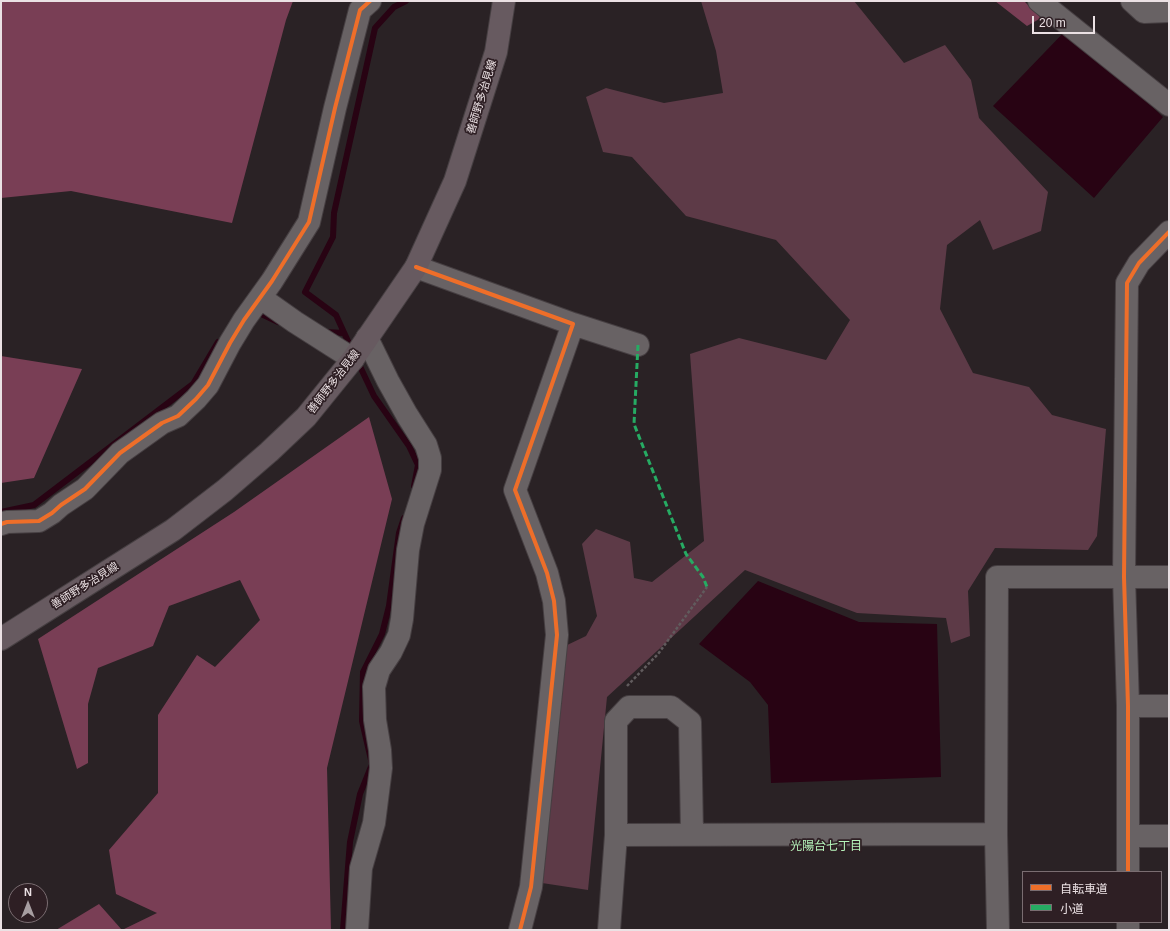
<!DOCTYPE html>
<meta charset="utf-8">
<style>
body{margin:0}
#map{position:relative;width:1170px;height:931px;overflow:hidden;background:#2a2225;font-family:Arial,"Noto Sans JP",sans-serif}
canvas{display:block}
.frame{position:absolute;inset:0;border:2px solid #ebe1e4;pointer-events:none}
.legend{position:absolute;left:1022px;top:871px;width:140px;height:52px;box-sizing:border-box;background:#2e1f24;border:1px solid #7a6d71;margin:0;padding:5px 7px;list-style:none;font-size:12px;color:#ebe1e4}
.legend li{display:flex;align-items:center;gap:8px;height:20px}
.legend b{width:20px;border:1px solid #7a6d71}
.north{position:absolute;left:8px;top:883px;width:40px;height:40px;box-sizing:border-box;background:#2e1f24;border:1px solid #7a6d71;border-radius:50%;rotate:0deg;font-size:11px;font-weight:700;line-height:16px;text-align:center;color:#ebe1e4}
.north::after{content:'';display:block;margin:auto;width:14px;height:18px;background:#a79ea1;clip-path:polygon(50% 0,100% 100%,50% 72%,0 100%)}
.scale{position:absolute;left:1032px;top:16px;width:63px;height:18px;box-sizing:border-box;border:2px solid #ebe1e4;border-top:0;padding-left:5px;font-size:12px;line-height:14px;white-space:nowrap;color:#ebe1e4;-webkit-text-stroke:3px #2e1f24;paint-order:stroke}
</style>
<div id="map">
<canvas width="1170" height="931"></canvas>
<div class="frame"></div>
<ul class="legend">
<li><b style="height:5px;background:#ee6e29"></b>自転車道</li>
<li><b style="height:5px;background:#26ab63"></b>小道</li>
</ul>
<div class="north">N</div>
<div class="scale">20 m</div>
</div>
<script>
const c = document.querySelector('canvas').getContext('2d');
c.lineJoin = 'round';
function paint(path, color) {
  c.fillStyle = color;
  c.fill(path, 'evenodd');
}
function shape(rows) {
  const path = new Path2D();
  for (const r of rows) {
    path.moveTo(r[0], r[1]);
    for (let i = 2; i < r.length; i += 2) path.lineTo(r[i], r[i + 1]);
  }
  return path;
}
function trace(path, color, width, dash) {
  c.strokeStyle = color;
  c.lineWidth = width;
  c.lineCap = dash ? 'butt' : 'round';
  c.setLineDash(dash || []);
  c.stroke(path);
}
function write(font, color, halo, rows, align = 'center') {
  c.font = font + ' Arial,"Noto Sans JP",sans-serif';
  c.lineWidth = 3.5;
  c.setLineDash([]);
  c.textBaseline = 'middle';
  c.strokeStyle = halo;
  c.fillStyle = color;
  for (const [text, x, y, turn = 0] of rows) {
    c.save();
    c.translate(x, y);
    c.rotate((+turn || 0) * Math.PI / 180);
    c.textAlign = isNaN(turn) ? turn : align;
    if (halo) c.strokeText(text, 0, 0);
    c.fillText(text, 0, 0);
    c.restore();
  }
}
const green = shape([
 [701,1,854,1,904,63,945,45,971,80,979,118,1048,192,1041,231,993,250,980,220,947,245,940,309,973,373,1029,387,1052,415,1106,429,1097,536,1088,550,995,548,968,591,970,636,951,643,946,618,857,613,745,570,607,697,588,890,542,883,563,647,586,636,597,616,582,544,596,529,630,542,634,578,652,582,704,541,690,354,739,338,826,360,850,320,776,240,686,216,632,157,603,152,586,97,606,88,664,103,723,93,716,51]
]);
const forest = shape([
 [1,1,293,1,286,20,232,223,71,191,1,198],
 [995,1,1024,1,1041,18,1027,26],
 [1,356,82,369,34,478,1,483],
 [369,417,392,499,327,768,331,930,56,930,99,904,122,930,157,913,116,894,109,850,158,793,158,715,197,655,215,667,260,620,240,580,169,606,153,646,98,668,88,704,88,763,77,769,38,639,234,512]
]);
const water = shape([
 [1069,27,1163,117,1094,198,993,106],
 [758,581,859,622,937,624,941,777,771,783,768,705,750,682,699,644]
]);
const stream = shape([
 [255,311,278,322],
 [325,332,344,333],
 [352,350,336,315,305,292,333,237,334,213,375,28,394,7,406,1],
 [357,360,374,396,409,446,418,465,414,486],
 [1,512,34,505,193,384,218,342],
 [343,930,350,842,360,794,372,764,362,721,363,672,382,634,389,606,399,533,404,518]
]);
const path = shape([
 [627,686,658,654,707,587]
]);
const minor = shape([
 [1039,1,1169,105],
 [1132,1,1144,12,1169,11],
 [416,267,573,324,515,490,547,573,554,601,557,635,531,887,520,930],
 [261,298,295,322,353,359],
 [573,324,638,345],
 [1,524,7,522,39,521,52,513,61,505,85,489,120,453,162,423,178,416,196,399,208,385,230,343,244,320,272,281,309,222,335,108,360,10,370,1],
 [1128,706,1169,706],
 [616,835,996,834],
 [1128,836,1169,836],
 [1128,872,1128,706,1124,577,1127,283,1139,263,1169,232],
 [357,930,361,868,374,823,381,768,380,750,375,720,374,687,379,670,391,652,399,635,402,619,408,550,413,524,430,470,430,458,426,445,407,415,388,381,367,338],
 [609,930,616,835,616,721,629,707,671,707,690,722,692,834],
 [998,930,996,834,997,577,1169,577],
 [1128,930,1128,922]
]);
const major = shape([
 [1,639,173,530,225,490,269,452,306,417,353,359,416,267,455,181,496,52,504,1]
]);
const quiet = shape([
 [638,345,634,424,686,554,703,577,707,587]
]);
const cycleway = shape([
 [416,267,573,324,515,490,547,573,554,601,557,635,531,887,520,930],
 [1,524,7,522,39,521,52,513,61,505,85,489,120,453,162,423,178,416,196,399,208,385,230,343,244,320,272,281,309,222,335,108,360,10,370,1],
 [1128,872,1128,706,1124,577,1127,283,1139,263,1169,232]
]);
const streetNames = [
 ["善師野多治見線",482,97,-73],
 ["善師野多治見線",334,382,-52],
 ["善師野多治見線",85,586,-32]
];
const neighbourhoodNames = [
 ["光陽台七丁目",826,847]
];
paint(green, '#5d3a47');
paint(forest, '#793e55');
paint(water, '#280313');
trace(stream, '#280313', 6);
trace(minor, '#463f42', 24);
trace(major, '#463f42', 24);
trace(path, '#615b5d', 2.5, [3, 2]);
trace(minor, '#686264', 22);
trace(major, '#675a60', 22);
trace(quiet, '#26ab63', 3, [6, 3]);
trace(cycleway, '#ee6e29', 4);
write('11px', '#ebe1e4', '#2e1f24', streetNames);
write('12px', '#b5f4bb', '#2e1f24', neighbourhoodNames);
</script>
